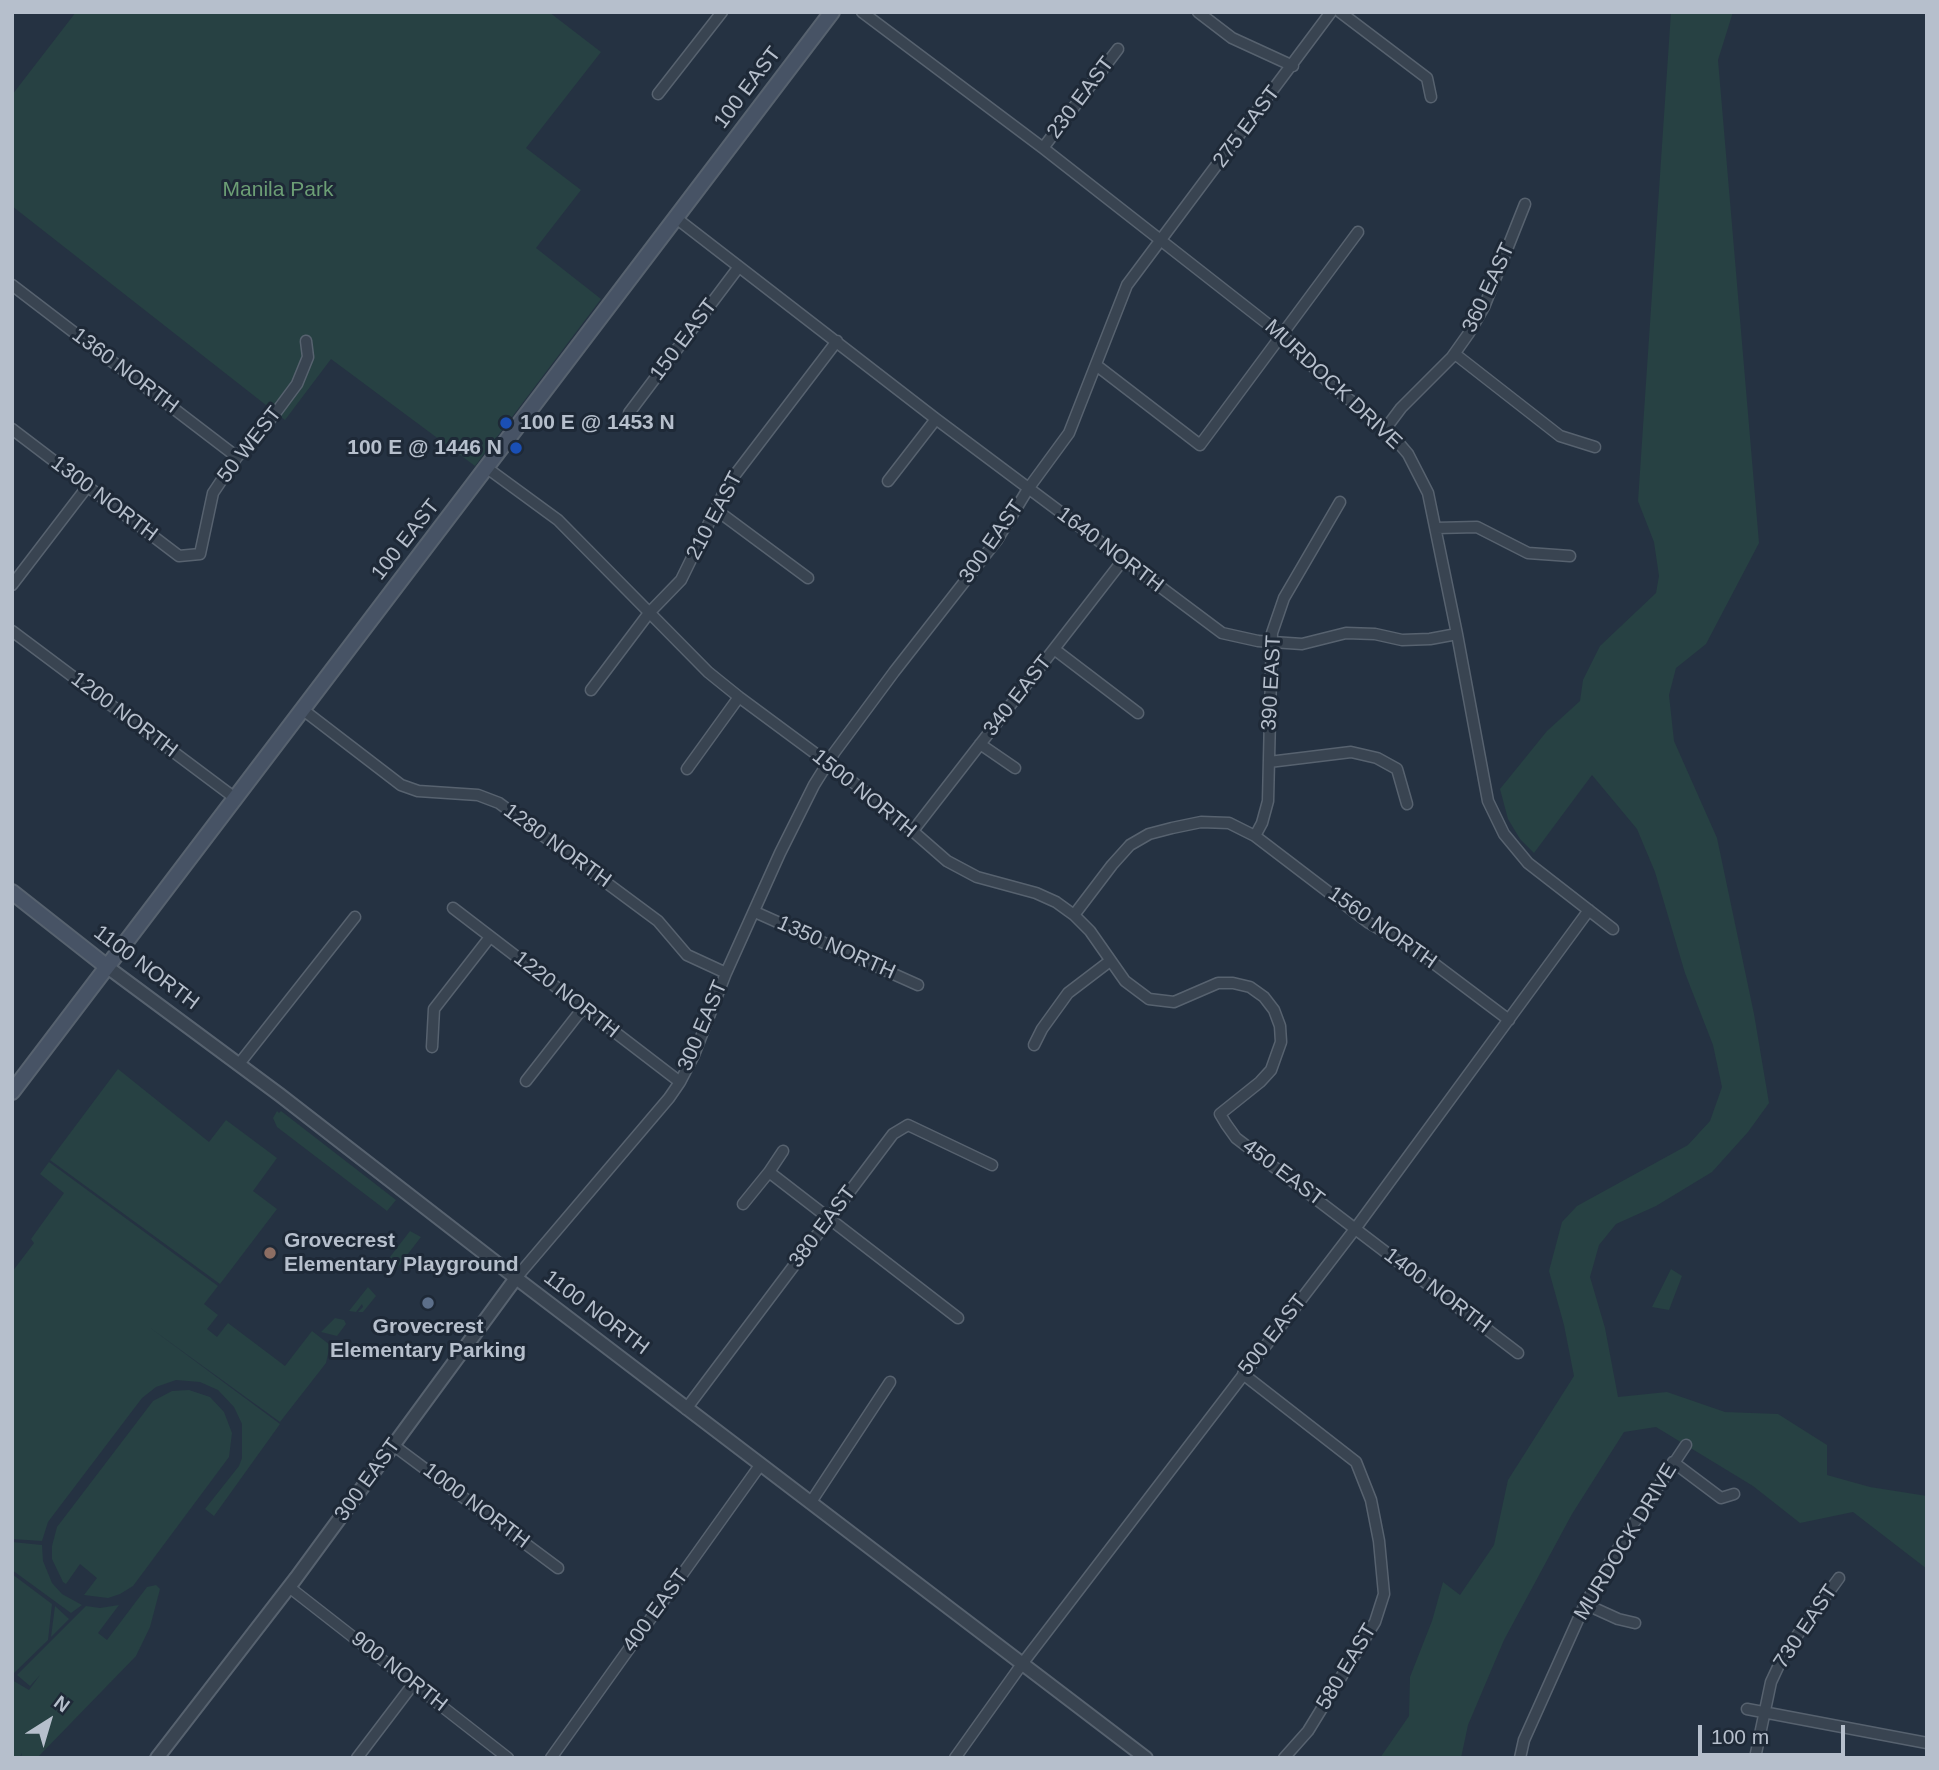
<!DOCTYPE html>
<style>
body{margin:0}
#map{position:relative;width:1939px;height:1770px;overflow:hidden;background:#253242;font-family:Arial,sans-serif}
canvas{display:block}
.frame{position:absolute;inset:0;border:14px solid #b6bfcc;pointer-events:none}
.north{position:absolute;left:14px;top:1686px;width:70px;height:70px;-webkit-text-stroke:5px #1e2937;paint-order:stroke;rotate:37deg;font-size:19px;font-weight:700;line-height:28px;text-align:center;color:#b6bfcc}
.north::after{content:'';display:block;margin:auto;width:24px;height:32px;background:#b6bfcc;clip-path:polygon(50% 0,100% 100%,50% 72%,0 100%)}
.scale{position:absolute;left:1698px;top:1725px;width:147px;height:32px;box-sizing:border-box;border:4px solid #b6bfcc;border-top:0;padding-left:9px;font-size:21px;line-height:24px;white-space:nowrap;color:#b6bfcc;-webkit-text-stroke:5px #1e2937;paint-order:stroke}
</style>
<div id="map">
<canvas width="1939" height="1770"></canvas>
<div class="frame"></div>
<div class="north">N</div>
<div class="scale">100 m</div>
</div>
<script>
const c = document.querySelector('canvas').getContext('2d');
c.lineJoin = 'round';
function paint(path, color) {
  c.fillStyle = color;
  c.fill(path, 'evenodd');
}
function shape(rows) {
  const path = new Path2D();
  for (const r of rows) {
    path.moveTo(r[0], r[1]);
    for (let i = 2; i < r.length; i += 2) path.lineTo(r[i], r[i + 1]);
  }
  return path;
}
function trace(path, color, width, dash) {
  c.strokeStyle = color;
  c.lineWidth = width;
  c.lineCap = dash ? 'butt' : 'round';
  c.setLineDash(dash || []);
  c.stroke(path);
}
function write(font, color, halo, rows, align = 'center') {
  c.font = font + ' Arial,sans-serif';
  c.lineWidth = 6;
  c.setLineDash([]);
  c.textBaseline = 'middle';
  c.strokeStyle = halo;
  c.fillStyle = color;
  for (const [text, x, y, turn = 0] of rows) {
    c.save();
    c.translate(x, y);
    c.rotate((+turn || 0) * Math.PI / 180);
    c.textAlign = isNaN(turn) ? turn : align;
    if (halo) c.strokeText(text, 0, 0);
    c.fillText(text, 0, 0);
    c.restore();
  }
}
const green = shape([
 [76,12,549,12,601,52,526,148,581,190,536,248,601,299,475,466,331,359,285,420,12,206,12,95],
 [1671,12,1733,12,1718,60,1759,543,1706,644,1676,668,1669,695,1674,741,1717,838,1754,1014,1769,1103,1748,1132,1712,1172,1656,1206,1616,1224,1599,1245,1590,1277,1605,1328,1618,1397,1667,1392,1725,1412,1778,1414,1827,1445,1827,1475,1870,1487,1927,1496,1927,1569,1853,1512,1800,1523,1753,1486,1656,1427,1624,1432,1572,1514,1504,1640,1468,1725,1461,1758,1380,1758,1409,1716,1410,1677,1432,1621,1443,1582,1460,1595,1494,1545,1508,1480,1574,1376,1564,1325,1549,1271,1562,1222,1577,1206,1688,1145,1710,1121,1722,1087,1713,1045,1685,973,1655,872,1637,829,1592,775,1534,853,1520,839,1508,819,1500,789,1547,731,1580,701,1583,680,1600,646,1656,593,1659,576,1654,542,1638,501],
 [118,1069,209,1142,226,1120,277,1158,253,1191,277,1209,220,1284,50,1160],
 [277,1111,279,1113,281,1111,396,1200,387,1211,277,1127,273,1118],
 [49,1162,218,1286,204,1304,218,1315,207,1329,217,1337,228,1323,285,1366,312,1331,330,1345,326,1363,280,1422,149,1327,280,1424,214,1516,205,1509,239,1466,242,1458,242,1424,234,1407,218,1390,200,1382,176,1380,156,1387,142,1398,54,1514,48,1522,42,1541,12,1539,12,1272,34,1243,31,1239,64,1193,40,1174],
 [410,1231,421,1237,394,1272,391,1272,383,1266],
 [1671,1269,1682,1276,1669,1310,1652,1307],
 [368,1287,376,1296,363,1312,358,1312,363,1307,362,1304,356,1312,349,1311],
 [335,1318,344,1320,346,1324,337,1336,321,1332],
 [189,1390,210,1397,224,1412,232,1433,229,1457,133,1586,120,1594,108,1598,84,1595,97,1578,80,1564,66,1584,63,1582,52,1559,52,1546,57,1527,153,1401,172,1391],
 [12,1542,42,1545,43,1561,52,1583,62,1594,82,1605,71,1613,12,1570],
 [12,1574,52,1604,48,1640,12,1675],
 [156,1585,160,1589,150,1627,136,1656,37,1758,21,1758,22,1753,19,1758,12,1758,12,1680,29,1690,40,1675,30,1686,17,1675,86,1606,100,1608,119,1605,98,1633,107,1640,147,1587],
 [55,1606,69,1619,51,1637]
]);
const minor = shape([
 [862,12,1043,148,1283,336,1333,387,1386,428,1408,454,1428,493,1457,634,1488,801,1504,834,1528,863,1613,929],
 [1198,12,1232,38,1293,66],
 [1340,12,1427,78,1431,97],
 [658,94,722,12],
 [1043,148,1118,49],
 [676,218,936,419,1222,633,1258,641,1302,644,1346,633,1375,634,1402,640,1430,639,1457,634],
 [12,285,237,457],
 [1455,354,1560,436,1595,447],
 [1096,365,1200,445,1358,232],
 [629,413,738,268],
 [1386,428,1401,408,1452,357,1469,333,1484,307,1525,204],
 [12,429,179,556,200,554,213,493,237,457,274,415,297,384,308,357,306,341],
 [487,468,558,520,708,672,739,697,839,771,900,820,947,861,977,877,1036,893,1056,902,1074,915,1090,931,1125,981,1149,999,1174,1002,1218,983,1233,983,1250,987,1264,997,1274,1010,1280,1026,1281,1042,1271,1070,1260,1082,1220,1114,1226,1124,1236,1138,1518,1353],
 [888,481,936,419],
 [715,509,808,578],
 [1436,528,1477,527,1528,553,1570,556],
 [12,585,87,487],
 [12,631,235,798],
 [1054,649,1138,713],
 [591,690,649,613,681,580,728,484,837,341],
 [302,709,401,785,418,791,478,795,499,803,658,921,687,955,726,973],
 [980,744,1015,768],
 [1269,762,1351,752,1377,758,1397,769,1407,804],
 [687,769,739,697],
 [912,832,1123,560],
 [1255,836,1262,823,1268,801,1272,633,1284,598,1340,502],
 [453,908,680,1082],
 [755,912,918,985],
 [1074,915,1112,865,1130,845,1149,834,1172,828,1201,822,1229,823,1255,836,1369,923,1420,953,1509,1020],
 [1034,1045,1042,1029,1068,993,1110,961],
 [432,1047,434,1009,490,937],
 [239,1064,355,917],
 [526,1081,583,1008],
 [783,1151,769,1172,958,1318],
 [743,1204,769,1172],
 [516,1278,669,1098,680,1082,694,1055,726,973,780,853,814,785,834,753,894,672,997,540,1028,489,1069,433,1127,285,1331,12],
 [1243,1374,1356,1462,1371,1500,1379,1541,1384,1594,1375,1622,1308,1731,1284,1758],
 [686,1409,893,1134,908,1125,992,1165],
 [393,1445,558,1568],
 [1673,1462,1721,1498,1734,1494],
 [811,1502,890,1382],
 [289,1587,508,1758],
 [1585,1604,1618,1619,1635,1623],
 [1747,1709,1927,1743],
 [357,1758,414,1683],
 [551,1758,761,1464],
 [955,1758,1022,1664,1355,1229,1589,910],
 [1520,1758,1524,1740,1585,1604,1628,1532,1686,1445],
 [1755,1758,1771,1682,1785,1652,1839,1578]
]);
const tertiary = shape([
 [106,966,280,1095,516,1278,1146,1758],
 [157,1758,296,1578,516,1278]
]);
const secondary = shape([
 [12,892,106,966],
 [12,1092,832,12]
]);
const markers = [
 [506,423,7,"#1a4fb4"],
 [516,448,7,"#1a4fb4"],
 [270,1253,7,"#8d6e63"],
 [428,1303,7,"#5c6f8a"]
];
const streetNames = [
 ["100 EAST",748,88,-53],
 ["230 EAST",1081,98,-53],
 ["275 EAST",1247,127,-53],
 ["360 EAST",1489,288,-65],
 ["150 EAST",684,340,-53],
 ["1360 NORTH",125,371,37],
 ["MURDOCK DRIVE",1333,385,43],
 ["50 WEST",250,445,-52],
 ["1300 NORTH",104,499,37],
 ["210 EAST",715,516,-62],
 ["100 EAST",406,540,-52],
 ["300 EAST",992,542,-55],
 ["1640 NORTH",1110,550,37],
 ["390 EAST",1272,683,-87],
 ["340 EAST",1018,696,-52],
 ["1200 NORTH",124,715,37],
 ["1500 NORTH",864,794,39],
 ["1280 NORTH",557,846,36],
 ["1560 NORTH",1382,928,35],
 ["1350 NORTH",836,948,24],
 ["1100 NORTH",146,968,37],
 ["1220 NORTH",566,995,38],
 ["300 EAST",703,1026,-67],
 ["450 EAST",1283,1173,37],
 ["380 EAST",823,1227,-53],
 ["1400 NORTH",1437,1291,37],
 ["1100 NORTH",596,1313,37],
 ["500 EAST",1273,1335,-52],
 ["300 EAST",368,1480,-54],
 ["1000 NORTH",476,1506,37],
 ["MURDOCK DRIVE",1626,1542,-59],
 ["400 EAST",656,1611,-54],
 ["730 EAST",1806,1627,-56],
 ["580 EAST",1347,1667,-59],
 ["900 NORTH",399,1672,38]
];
const parkNames = [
 ["Manila Park",278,190]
];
const poiNames = [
 ["100 E @ 1453 N",520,423],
 ["100 E @ 1446 N",502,448,"right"],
 ["Grovecrest",284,1241],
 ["Elementary Playground",284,1265],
 ["Grovecrest",428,1327,"center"],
 ["Elementary Parking",428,1351,"center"]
];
paint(green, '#274143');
trace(minor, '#57626f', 13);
trace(tertiary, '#57626f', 16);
trace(secondary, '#57626f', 18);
trace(minor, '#394451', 10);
trace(tertiary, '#394451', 12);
trace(secondary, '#475365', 14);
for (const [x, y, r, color] of markers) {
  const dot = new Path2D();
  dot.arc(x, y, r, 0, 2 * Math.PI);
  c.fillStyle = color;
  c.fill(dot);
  trace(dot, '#1e2937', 2.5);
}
write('21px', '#b6bfcc', '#1e2937', streetNames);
write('21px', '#6c9e75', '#1e2937', parkNames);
write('bold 21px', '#b6bfcc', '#1e2937', poiNames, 'left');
</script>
